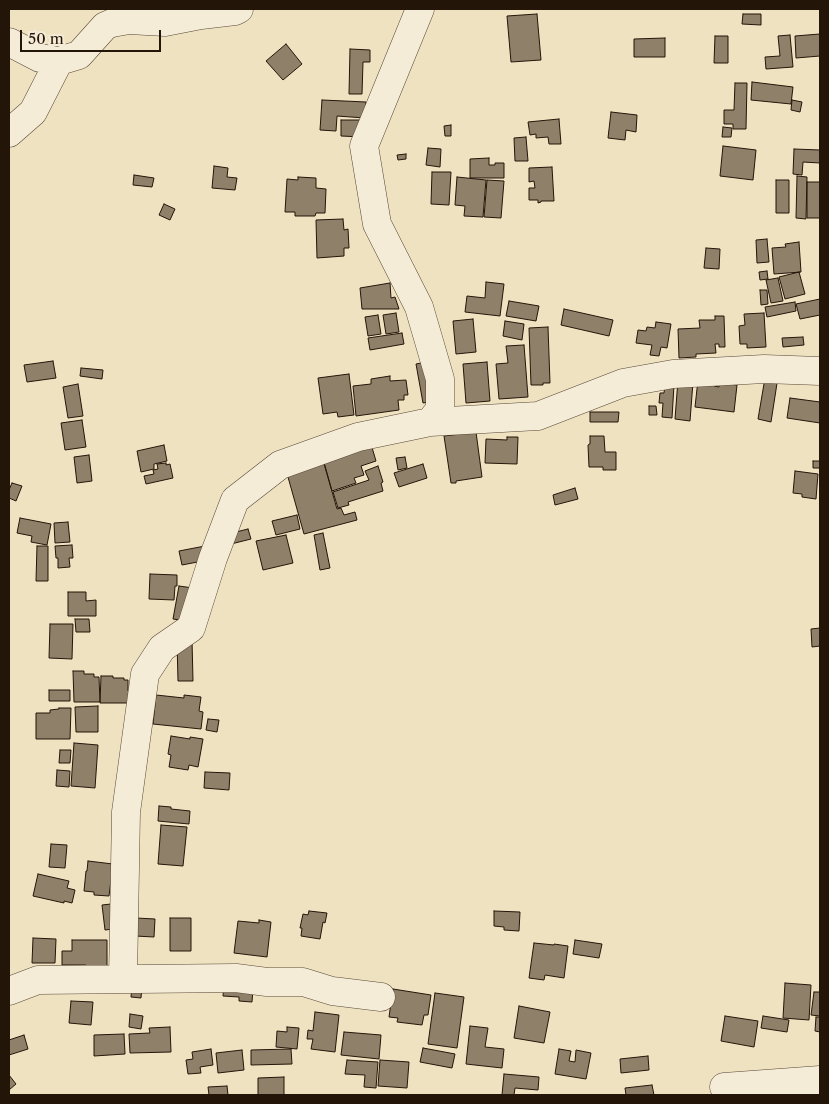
<!DOCTYPE html>
<style>
body{margin:0}
#map{position:relative;width:829px;height:1104px;overflow:hidden;background:#efe2c1;font-family:"Libre Caslon Text",serif}
canvas{display:block}
.frame{position:absolute;inset:0;border:10px solid #241509;pointer-events:none}
.scale{position:absolute;left:20px;top:30px;width:141px;height:22px;box-sizing:border-box;border:2px solid #241509;border-top:0;padding-left:6px;font-size:15px;line-height:18px;white-space:nowrap;color:#241509;-webkit-text-stroke:4px #f5ecd7;paint-order:stroke}
</style>
<div id="map">
<canvas width="829" height="1104"></canvas>
<div class="frame"></div>
<div class="scale">50 m</div>
</div>
<script>
const c = document.querySelector('canvas').getContext('2d');
c.lineJoin = 'round';
function paint(path, color) {
  c.fillStyle = color;
  c.fill(path, 'evenodd');
}
function shape(rows) {
  const path = new Path2D();
  for (const r of rows) {
    path.moveTo(r[0], r[1]);
    for (let i = 2; i < r.length; i += 2) path.lineTo(r[i], r[i + 1]);
  }
  return path;
}
function trace(path, color, width, dash) {
  c.strokeStyle = color;
  c.lineWidth = width;
  c.lineCap = dash ? 'butt' : 'round';
  c.setLineDash(dash || []);
  c.stroke(path);
}
const building = shape([
 [537,14,541,60,511,62,507,16,537,14],
 [743,14,761,14,761,25,742,24,743,14],
 [820,34,820,56,796,58,795,36,820,34],
 [790,35,793,67,766,69,765,57,780,56,778,36,790,35],
 [715,36,728,36,728,63,714,63,715,36],
 [665,38,665,57,634,57,634,39,665,38],
 [286,44,302,64,283,80,266,61,286,44],
 [350,49,370,50,370,62,363,62,362,94,349,94,350,49],
 [752,82,793,87,791,104,751,100,752,82],
 [735,83,747,83,746,129,733,129,733,124,724,124,724,110,734,110,735,83],
 [322,100,366,102,365,118,337,116,336,131,320,130,322,100],
 [792,100,802,102,800,112,791,110,792,100],
 [611,112,637,115,636,132,626,130,625,140,608,138,611,112],
 [559,119,561,144,549,144,548,137,536,138,536,134,530,135,528,122,559,119],
 [341,120,364,120,363,137,341,136,341,120],
 [451,125,451,136,445,136,444,126,451,125],
 [723,127,732,128,731,137,722,137,723,127],
 [526,137,528,161,515,161,514,138,526,137],
 [723,146,756,150,753,180,720,176,723,146],
 [428,148,441,149,440,167,426,165,428,148],
 [794,149,820,150,820,163,803,162,802,175,793,174,794,149],
 [406,154,406,159,398,160,397,155,406,154],
 [489,158,489,165,495,165,495,163,504,163,504,178,470,178,470,159,489,158],
 [214,166,228,168,227,177,237,178,235,190,212,188,214,166],
 [552,167,554,201,541,201,541,202,538,203,538,200,529,200,529,188,535,188,534,181,529,182,529,168,552,167],
 [432,172,451,172,449,205,431,204,432,172],
 [134,175,154,178,152,187,133,185,134,175],
 [797,176,807,177,806,219,796,218,797,176],
 [298,177,316,178,316,188,326,189,325,213,316,213,315,216,295,216,295,212,285,212,287,179,298,180,298,177],
 [457,177,486,180,483,217,464,216,465,206,455,205,457,177],
 [487,180,504,181,501,218,484,217,487,180],
 [776,180,789,180,789,213,776,213,776,180],
 [807,182,820,182,820,218,807,218,807,182],
 [164,204,175,209,170,220,159,215,164,204],
 [343,219,344,230,348,229,349,248,344,248,344,256,317,258,316,220,343,219],
 [767,239,769,262,757,263,756,240,767,239],
 [799,242,801,272,774,274,772,248,786,247,785,244,799,242],
 [706,248,720,249,719,269,704,268,706,248],
 [767,271,768,279,760,280,759,272,767,271],
 [799,272,805,294,785,299,779,277,799,272],
 [778,278,783,301,771,303,766,280,778,278],
 [486,282,504,284,500,316,465,312,467,296,485,298,486,282],
 [390,283,391,298,395,297,399,309,362,309,360,288,390,283],
 [760,290,767,290,768,304,761,305,760,290],
 [820,299,820,315,800,319,796,304,820,299],
 [509,301,539,306,536,321,506,316,509,301],
 [795,302,796,311,767,317,765,307,795,302],
 [564,309,613,320,609,336,561,325,564,309],
 [396,313,399,332,386,334,383,315,396,313],
 [764,313,766,347,747,348,747,344,740,344,739,326,745,325,744,314,764,313],
 [378,315,381,334,368,336,365,317,378,315],
 [715,316,724,316,725,347,719,347,719,344,715,344,716,353,696,354,696,357,679,358,678,329,700,328,699,320,715,320,715,316],
 [473,319,476,352,456,354,453,321,473,319],
 [505,321,524,324,522,340,503,336,505,321],
 [656,322,671,324,667,348,661,347,659,356,650,355,652,345,636,343,638,330,646,331,647,327,655,328,656,322],
 [548,327,550,383,543,383,543,385,531,385,529,328,548,327],
 [402,333,404,344,370,350,368,338,402,333],
 [803,337,804,345,783,347,782,338,803,337],
 [524,345,528,397,499,399,496,364,508,363,506,346,524,345],
 [53,361,56,378,27,382,24,365,53,361],
 [426,362,434,401,423,403,416,364,426,362],
 [487,362,490,401,466,403,463,364,487,362],
 [81,368,103,370,102,379,80,376,81,368],
 [349,374,354,415,338,417,337,412,323,414,318,378,349,374],
 [390,376,390,381,406,380,408,395,404,395,404,400,398,400,399,410,356,416,353,386,371,384,371,379,390,376],
 [778,377,771,422,758,419,765,378,778,377],
 [678,380,693,382,690,421,675,419,678,380],
 [698,380,714,382,714,386,719,387,720,383,737,385,734,412,695,407,698,380],
 [78,384,83,416,68,418,63,387,78,384],
 [665,385,674,385,672,418,662,417,663,403,659,403,660,393,664,393,665,385],
 [790,398,820,402,820,423,787,418,790,398],
 [649,406,656,406,657,415,649,415,649,406],
 [590,412,619,412,618,422,590,422,590,412],
 [82,420,86,447,65,450,61,423,82,420],
 [476,432,482,477,456,481,456,483,451,483,444,436,476,432],
 [590,436,604,436,605,452,616,452,616,470,603,470,603,467,589,467,588,445,590,444,590,436],
 [507,437,518,437,517,464,485,463,486,439,507,440,507,437],
 [371,444,376,461,361,466,364,475,354,478,356,483,332,491,323,459,371,444],
 [164,445,167,461,154,464,154,469,141,472,137,451,164,445],
 [89,455,92,481,77,483,74,457,89,455],
 [405,457,407,468,398,470,396,458,405,457],
 [323,460,337,509,341,508,344,515,355,512,357,520,304,534,286,470,323,460],
 [813,461,820,461,820,468,813,468,813,461],
 [166,463,166,465,170,464,173,478,146,484,144,476,154,474,153,470,158,469,157,464,166,463],
 [423,464,427,478,399,487,394,473,423,464],
 [378,466,383,482,381,483,383,491,348,502,349,505,338,508,333,492,369,480,365,471,378,466],
 [795,471,818,474,816,499,802,497,802,494,793,493,795,471],
 [12,483,22,486,16,501,9,498,9,490,12,483],
 [575,488,578,499,555,505,553,495,575,488],
 [297,515,300,529,276,535,272,521,297,515],
 [20,518,51,524,47,545,31,542,32,536,17,533,20,518],
 [68,522,70,542,55,543,54,523,68,522],
 [248,529,251,539,227,545,224,535,248,529],
 [323,533,330,568,320,570,314,535,323,533],
 [286,535,293,563,263,570,256,541,286,535],
 [72,545,73,558,69,558,70,567,58,568,58,558,56,558,55,546,72,545],
 [37,546,48,546,48,581,36,581,37,546],
 [205,546,208,560,182,565,179,551,205,546],
 [150,574,177,575,177,586,175,586,174,600,149,599,150,574],
 [179,586,193,588,187,621,173,619,179,586],
 [68,592,86,592,86,601,96,600,96,616,68,616,68,592],
 [75,619,89,619,90,632,76,632,75,619],
 [50,624,73,624,72,659,49,658,50,624],
 [820,628,820,646,812,647,811,629,820,628],
 [192,640,193,681,178,681,177,641,192,640],
 [73,671,84,671,84,674,94,674,94,677,99,677,100,702,74,702,73,671],
 [101,676,113,676,113,678,124,678,124,680,128,680,128,691,130,691,130,703,100,703,101,676],
 [49,690,70,690,70,701,49,701,49,690],
 [156,695,184,698,184,695,201,697,199,711,203,712,201,729,153,724,156,695],
 [98,706,98,732,76,732,75,707,98,706],
 [59,708,71,708,70,739,36,739,36,713,50,713,50,710,59,709,59,708],
 [208,719,219,720,217,732,206,730,208,719],
 [171,736,190,739,190,737,203,739,198,767,189,765,188,770,169,767,171,755,168,754,171,736],
 [74,743,98,745,95,788,71,786,74,743],
 [60,750,71,750,70,763,59,763,60,750],
 [57,770,70,771,69,787,56,786,57,770],
 [205,772,230,773,229,790,204,788,205,772],
 [159,806,171,807,171,809,190,811,189,824,158,821,159,806],
 [161,825,187,827,183,866,158,864,161,825],
 [51,844,67,845,65,868,49,867,51,844],
 [88,861,113,864,109,896,94,895,94,892,84,891,86,871,87,871,88,861],
 [38,874,69,881,67,888,75,890,72,903,64,901,64,903,33,896,38,874],
 [111,904,114,929,105,930,102,905,111,904],
 [309,911,327,913,325,923,323,922,320,939,301,936,302,928,300,928,303,914,308,915,309,911],
 [494,911,520,912,519,931,504,930,504,927,494,926,494,911],
 [136,918,155,919,154,937,135,936,136,918],
 [170,918,191,918,191,951,170,951,170,918],
 [259,920,271,922,267,957,234,953,238,921,259,923,259,920],
 [33,938,56,939,55,963,32,963,33,938],
 [72,940,107,940,107,969,86,969,86,965,62,965,62,951,72,951,72,940],
 [575,940,602,944,599,958,573,954,575,940],
 [534,943,554,945,554,944,568,946,564,978,545,975,544,980,529,978,534,943],
 [224,983,253,989,252,1002,239,1001,239,997,223,996,224,983],
 [785,983,811,985,809,1020,783,1018,785,983],
 [132,985,142,986,141,998,131,997,132,985],
 [393,989,431,995,428,1015,424,1015,422,1025,397,1022,398,1018,389,1017,393,989],
 [814,992,820,992,820,1016,811,1015,814,992],
 [435,993,464,997,457,1048,428,1044,435,993],
 [71,1001,93,1002,91,1025,69,1023,71,1001],
 [519,1006,550,1012,544,1043,514,1038,519,1006],
 [315,1012,339,1015,335,1052,311,1049,313,1039,307,1039,308,1030,313,1031,315,1012],
 [130,1014,143,1016,141,1029,129,1027,130,1014],
 [725,1016,758,1021,754,1047,721,1041,725,1016],
 [763,1016,789,1020,787,1032,761,1028,763,1016],
 [816,1017,820,1017,820,1032,815,1031,816,1017],
 [470,1026,488,1028,485,1047,504,1049,502,1068,466,1064,470,1026],
 [170,1027,171,1052,130,1053,129,1034,150,1033,149,1028,170,1027],
 [287,1027,299,1028,297,1049,276,1047,277,1031,287,1032,287,1027],
 [344,1032,381,1035,379,1059,341,1055,344,1032],
 [124,1034,125,1054,94,1056,94,1035,124,1034],
 [24,1035,28,1049,9,1055,9,1040,24,1035],
 [423,1048,455,1054,452,1068,420,1062,423,1048],
 [211,1049,213,1065,200,1067,201,1073,188,1074,186,1060,193,1059,192,1052,211,1049],
 [291,1049,292,1064,251,1065,251,1050,291,1049],
 [559,1049,571,1051,569,1061,575,1062,576,1050,591,1053,586,1079,555,1074,559,1049],
 [242,1050,244,1070,218,1073,216,1053,242,1050],
 [648,1056,649,1070,621,1073,620,1059,648,1056],
 [347,1060,378,1062,376,1088,364,1087,365,1075,345,1074,347,1060],
 [380,1060,409,1062,407,1088,378,1086,380,1060],
 [504,1074,539,1077,538,1090,515,1088,514,1095,502,1095,504,1074],
 [9,1075,16,1084,9,1090,9,1075],
 [284,1077,284,1095,258,1095,258,1078,284,1077],
 [652,1085,654,1095,626,1095,625,1088,652,1085],
 [227,1086,228,1095,209,1095,208,1087,227,1086]
]);
const minor = shape([
 [9,42,40,58,59,61,79,55,105,26,112,23,129,20,165,22,201,15,235,11,239,9],
 [9,133,33,112,59,61],
 [430,422,538,416,623,383,673,374,764,369,820,371],
 [123,979,126,812,145,674,162,648,191,628,213,558,235,500,280,465,358,437,430,422,440,409,440,379,419,307,377,224,364,146,420,9],
 [9,991,38,980,236,978,267,982,303,982,332,991,381,997],
 [724,1087,820,1080]
]);
paint(building, '#8e8069');
trace(building, '#241509', 1);
trace(minor, '#574837', 29);
trace(minor, '#f5ecd7', 28);
</script>
